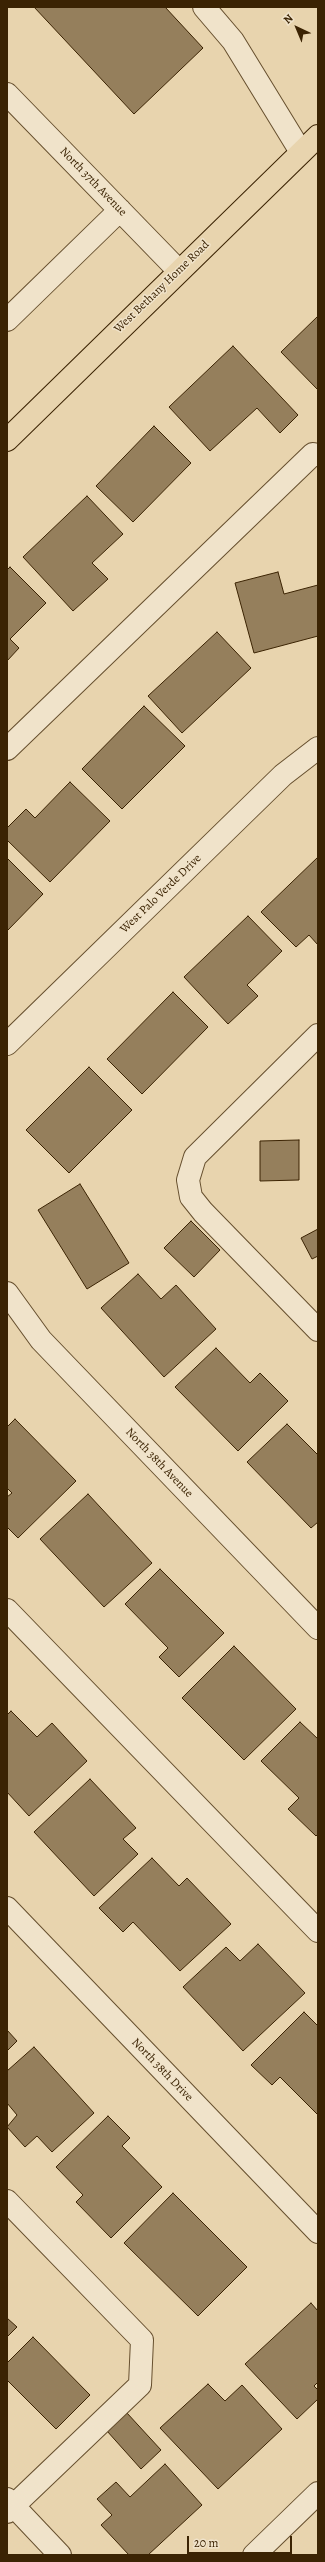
<!DOCTYPE html>
<style>
body{margin:0}
#map{position:relative;width:325px;height:2562px;overflow:hidden;background:#e8d4ae;font-family:Alegreya,serif}
canvas{display:block}
.frame{position:absolute;inset:0;border:8px solid #3b2303;pointer-events:none}
.north{position:absolute;left:277px;top:8px;width:40px;height:40px;-webkit-text-stroke:3px #f0e3ca;paint-order:stroke;rotate:316deg;font-size:11px;font-weight:700;line-height:16px;text-align:center;color:#3b2303}
.north::after{content:'';display:block;margin:auto;width:14px;height:18px;background:#3b2303;clip-path:polygon(50% 0,100% 100%,50% 72%,0 100%)}
.scale{position:absolute;left:187px;top:2536px;width:105px;height:18px;box-sizing:border-box;border:2px solid #3b2303;border-top:0;padding-left:5px;font-size:12px;line-height:14px;white-space:nowrap;color:#3b2303;-webkit-text-stroke:3px #f0e3ca;paint-order:stroke}
</style>
<div id="map">
<canvas width="325" height="2562"></canvas>
<div class="frame"></div>
<div class="north">N</div>
<div class="scale">20 m</div>
</div>
<script>
const c = document.querySelector('canvas').getContext('2d');
c.lineJoin = 'round';
function paint(path, color) {
  c.fillStyle = color;
  c.fill(path, 'evenodd');
}
function shape(rows) {
  const path = new Path2D();
  for (const r of rows) {
    path.moveTo(r[0], r[1]);
    for (let i = 2; i < r.length; i += 2) path.lineTo(r[i], r[i + 1]);
  }
  return path;
}
function trace(path, color, width, dash) {
  c.strokeStyle = color;
  c.lineWidth = width;
  c.lineCap = dash ? 'butt' : 'round';
  c.setLineDash(dash || []);
  c.stroke(path);
}
function write(font, color, halo, rows, align = 'center') {
  c.font = font + ' Alegreya,serif';
  c.lineWidth = 3;
  c.setLineDash([]);
  c.textBaseline = 'middle';
  c.strokeStyle = halo;
  c.fillStyle = color;
  for (const [text, x, y, turn = 0] of rows) {
    c.save();
    c.translate(x, y);
    c.rotate((+turn || 0) * Math.PI / 180);
    c.textAlign = isNaN(turn) ? turn : align;
    if (halo) c.strokeText(text, 0, 0);
    c.fillText(text, 0, 0);
    c.restore();
  }
}
const building = shape([
 [34,7,165,7,203,48,134,114,34,7],
 [318,316,318,390,281,352,318,316],
 [233,346,298,415,280,433,257,408,210,451,169,407,233,346],
 [154,426,191,463,133,522,96,486,154,426],
 [87,496,123,534,92,563,108,579,73,611,23,557,87,496],
 [10,567,46,603,10,639,19,648,7,661,7,570,10,567],
 [278,572,284,594,318,585,318,636,254,653,235,583,278,572],
 [217,632,251,668,182,733,148,696,217,632],
 [144,706,185,746,122,809,82,769,144,706],
 [70,782,110,821,50,882,7,840,7,828,26,809,35,818,70,782],
 [318,857,318,945,309,935,296,947,261,912,318,857],
 [7,858,43,894,8,930,7,930,7,858],
 [248,916,282,951,247,985,258,996,228,1024,184,977,248,916],
 [173,992,208,1027,142,1094,107,1059,173,992],
 [89,1067,132,1110,69,1173,26,1130,89,1067],
 [299,1140,299,1180,260,1181,260,1141,299,1140],
 [80,1184,129,1263,87,1289,38,1210,80,1184],
 [191,1221,220,1250,194,1277,164,1248,191,1221],
 [318,1229,318,1256,312,1259,301,1238,318,1229],
 [138,1274,161,1299,176,1285,216,1329,164,1377,101,1308,138,1274],
 [216,1348,250,1383,260,1373,288,1401,238,1451,175,1387,216,1348],
 [15,1419,76,1481,18,1538,7,1527,7,1497,12,1493,7,1488,7,1427,15,1419],
 [287,1424,318,1455,318,1522,311,1528,247,1462,287,1424],
 [88,1494,152,1563,104,1607,40,1539,88,1494],
 [160,1569,224,1633,179,1677,159,1657,168,1648,125,1604,160,1569],
 [234,1646,296,1709,244,1760,182,1698,234,1646],
 [11,1711,37,1737,52,1723,87,1761,29,1816,7,1792,7,1715,11,1711],
 [300,1722,318,1739,318,1834,316,1836,288,1809,299,1798,261,1761,300,1722],
 [90,1779,136,1828,123,1839,138,1854,94,1896,34,1832,90,1779],
 [152,1858,179,1886,187,1878,231,1924,180,1971,133,1922,123,1932,99,1908,152,1858],
 [258,1944,305,1993,243,2051,183,1987,226,1947,240,1961,258,1944],
 [304,2012,318,2026,318,2115,280,2077,272,2085,251,2065,304,2012],
 [7,2030,17,2041,7,2051,7,2030],
 [34,2047,94,2113,52,2152,37,2136,25,2147,7,2127,17,2115,7,2103,7,2071,34,2047],
 [108,2116,130,2138,122,2146,162,2187,111,2238,76,2202,83,2195,56,2167,108,2116],
 [173,2193,247,2267,198,2316,124,2243,173,2193],
 [311,2303,318,2311,318,2382,314,2386,318,2390,318,2399,297,2419,245,2364,311,2303],
 [7,2318,17,2327,7,2337,7,2318],
 [33,2337,90,2395,56,2429,7,2380,7,2363,33,2337],
 [208,2384,225,2401,242,2385,282,2429,218,2489,160,2428,208,2384],
 [127,2413,161,2450,141,2469,107,2431,127,2413],
 [165,2464,202,2505,148,2555,129,2555,101,2525,112,2515,97,2499,116,2482,130,2497,165,2464]
]);
const minor = shape([
 [204,7,233,41,301,152],
 [7,94,178,270],
 [7,320,120,210],
 [7,749,313,454,318,455],
 [318,1035,195,1157,188,1180,191,1197,203,1212,318,1330],
 [7,1044,283,775,318,748],
 [7,1293,41,1340,318,1628],
 [7,1610,318,1931],
 [7,1908,318,2232],
 [7,2201,142,2340,140,2385,7,2512],
 [7,2499,60,2555],
 [254,2555,318,2493]
]);
const major = shape([
 [7,440,318,136]
]);
const streetNames = [
 ["North 37th Avenue",93,182,46],
 ["West Bethany Home Road",162,287,-44],
 ["West Palo Verde Drive",161,894,-44],
 ["North 38th Avenue",159,1463,46],
 ["North 38th Drive",162,2070,46]
];
paint(building, '#957f5c');
trace(building, '#3b2303', 1);
trace(minor, '#664f2e', 24);
trace(major, '#3b2303', 24);
trace(minor, '#f0e3ca', 22);
trace(major, '#e8d4ae', 22);
write('12px', '#3b2303', '#f0e3ca', streetNames);
</script>
